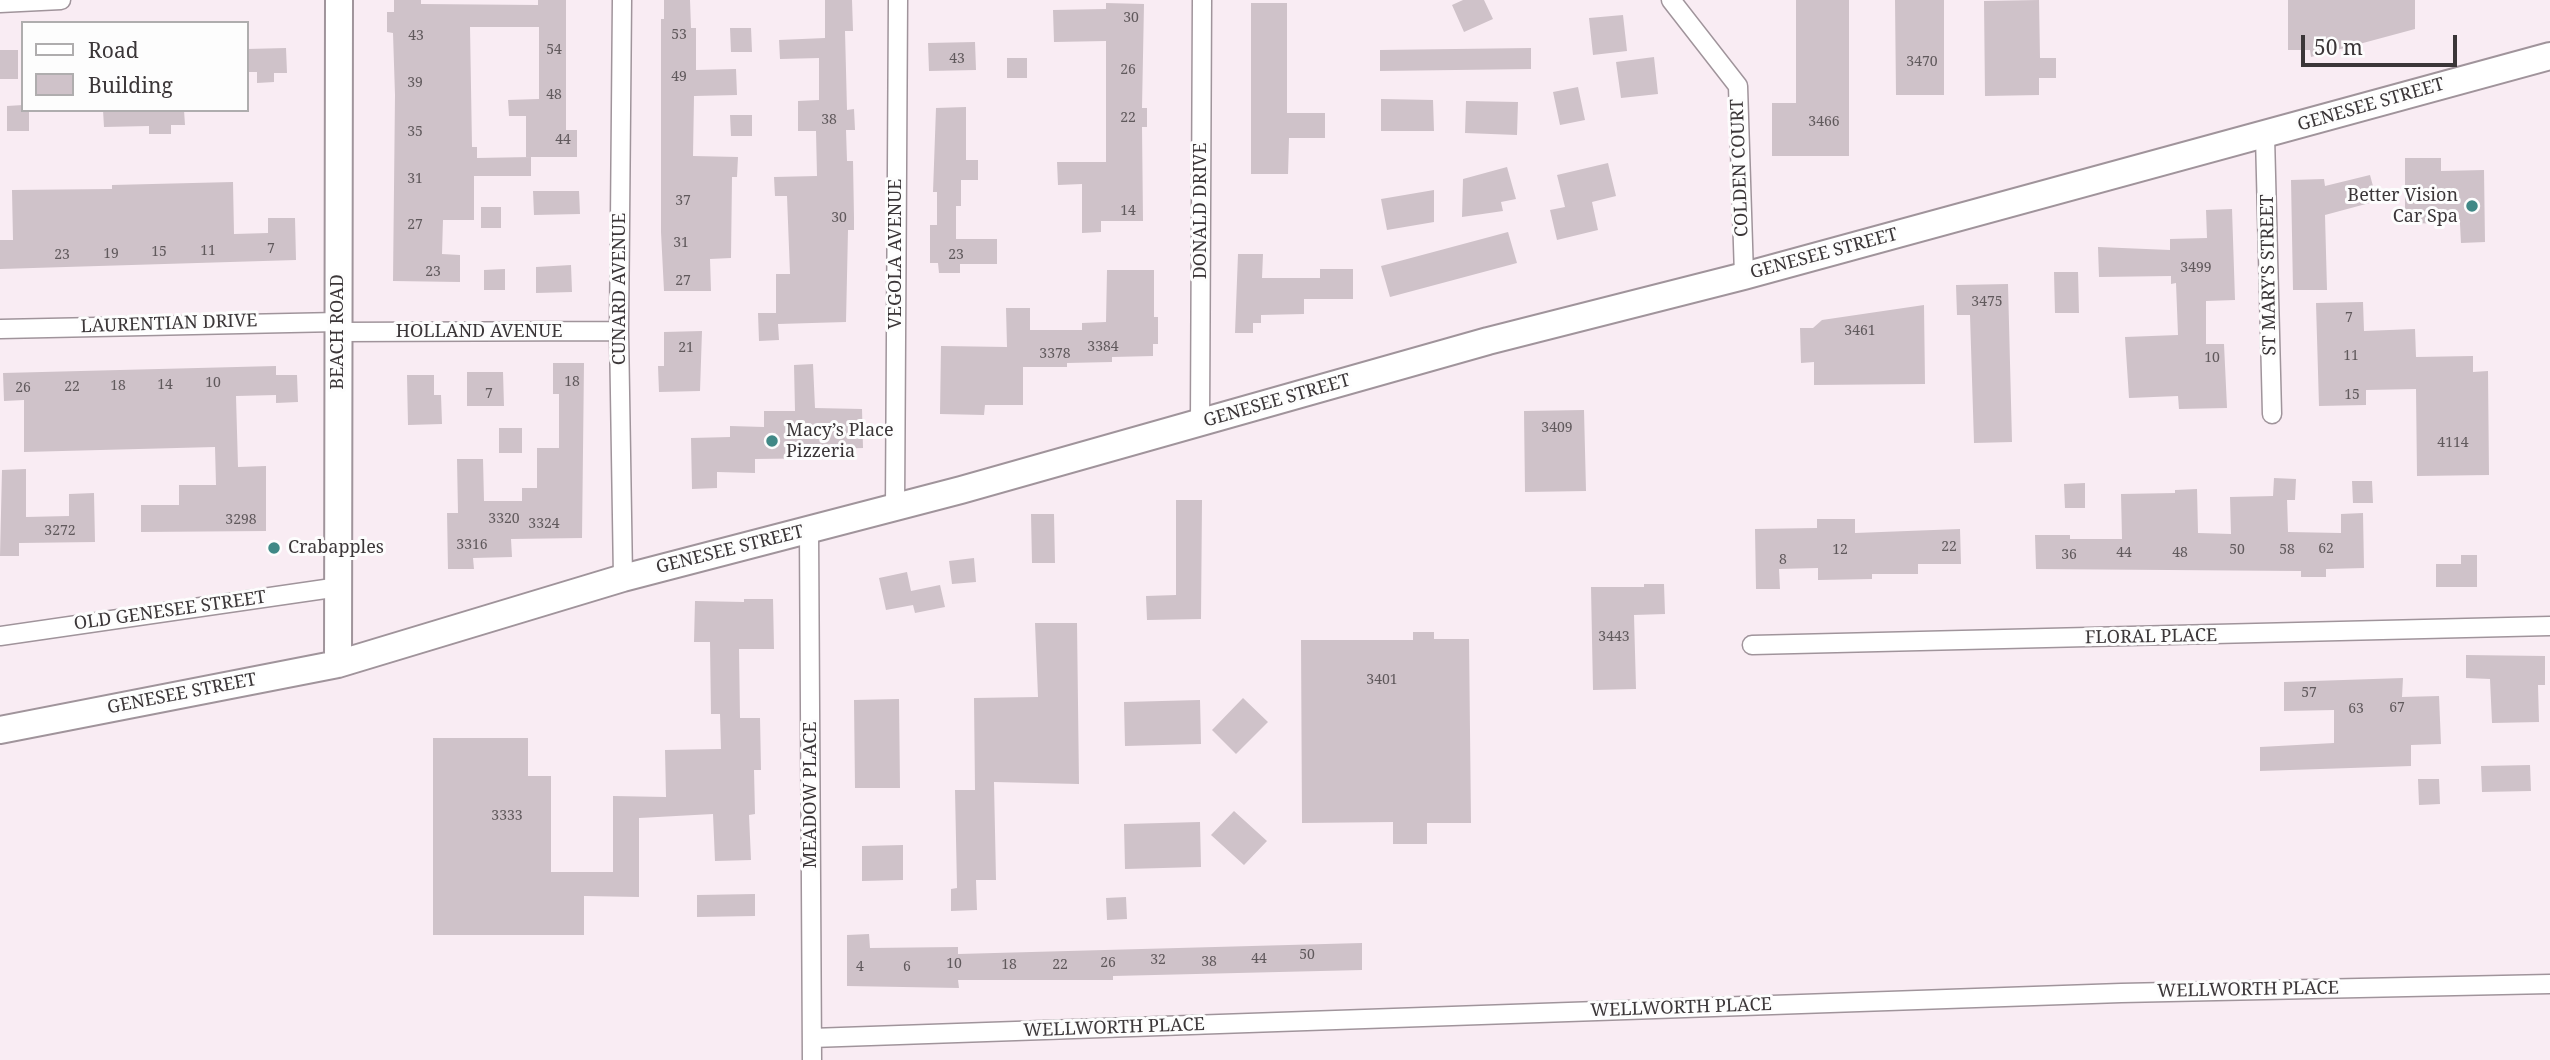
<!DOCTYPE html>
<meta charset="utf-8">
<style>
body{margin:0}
#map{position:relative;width:2550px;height:1060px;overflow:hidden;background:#f9ecf3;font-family:"Noto Serif",serif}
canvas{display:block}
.legend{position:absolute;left:21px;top:21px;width:228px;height:91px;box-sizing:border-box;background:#fdfdfd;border:2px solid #afadae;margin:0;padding:9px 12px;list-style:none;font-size:21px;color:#3b3638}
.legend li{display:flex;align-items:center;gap:14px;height:35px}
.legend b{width:35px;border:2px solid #afadae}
.scale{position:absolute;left:2301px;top:35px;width:156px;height:32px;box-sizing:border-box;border:4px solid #3b3638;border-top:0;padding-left:9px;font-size:21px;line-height:24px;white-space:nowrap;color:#3b3638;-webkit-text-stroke:5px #fdfdfd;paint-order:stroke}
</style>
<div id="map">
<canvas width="2550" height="1060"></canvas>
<ul class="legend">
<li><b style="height:9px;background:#fff"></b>Road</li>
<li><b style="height:19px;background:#cfc2c9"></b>Building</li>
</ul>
<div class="scale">50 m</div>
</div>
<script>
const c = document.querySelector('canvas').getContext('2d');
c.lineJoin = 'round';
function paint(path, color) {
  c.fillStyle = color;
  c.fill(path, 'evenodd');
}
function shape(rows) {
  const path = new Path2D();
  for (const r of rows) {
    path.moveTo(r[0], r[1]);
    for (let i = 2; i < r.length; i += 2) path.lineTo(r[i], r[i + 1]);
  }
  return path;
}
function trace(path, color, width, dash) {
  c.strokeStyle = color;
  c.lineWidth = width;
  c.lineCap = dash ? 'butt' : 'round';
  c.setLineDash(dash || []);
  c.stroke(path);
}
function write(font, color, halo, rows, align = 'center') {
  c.font = font + ' "Noto Serif",serif';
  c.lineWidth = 6;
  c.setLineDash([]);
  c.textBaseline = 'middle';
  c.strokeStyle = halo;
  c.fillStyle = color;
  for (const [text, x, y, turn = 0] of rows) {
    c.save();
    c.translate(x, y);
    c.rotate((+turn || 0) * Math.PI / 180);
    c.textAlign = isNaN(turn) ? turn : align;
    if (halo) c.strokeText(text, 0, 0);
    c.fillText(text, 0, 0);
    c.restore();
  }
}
const building = shape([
 [394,0,421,0,421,4,538,5,538,0,566,0,566,130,577,130,577,157,526,157,526,116,509,116,508,100,539,99,539,27,470,27,472,147,477,147,477,158,531,157,531,176,474,176,474,220,443,220,442,254,460,255,460,282,393,281,395,95,393,33,387,32,387,12,394,12],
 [664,0,690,0,691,28,696,28,696,70,736,69,737,95,694,96,693,156,738,157,737,177,732,177,731,258,710,259,711,291,664,291,661,232,661,19,664,19],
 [825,0,852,0,853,31,845,31,847,110,854,109,855,130,846,130,847,161,853,161,854,218,854,230,848,230,846,322,778,324,779,340,759,341,758,313,776,313,776,274,790,274,787,196,775,196,774,177,817,176,816,131,798,131,798,101,819,100,819,58,780,59,779,40,825,38],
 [1463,0,1484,0,1493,19,1464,32,1452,5],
 [1796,0,1849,0,1849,156,1772,156,1772,103,1796,103],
 [1895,0,1944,0,1944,95,1896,95],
 [2039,0,2040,58,2056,58,2056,78,2039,78,2039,95,1985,96,1984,1],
 [2288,0,2415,0,2415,29,2311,57,2310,50,2288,50],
 [1106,3,1144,4,1142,108,1147,108,1147,127,1142,127,1143,221,1101,221,1101,232,1082,233,1082,184,1058,185,1057,162,1106,162,1106,41,1054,42,1053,10,1106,9],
 [1251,3,1287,3,1287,113,1325,113,1325,138,1289,138,1288,174,1251,174],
 [1623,15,1627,51,1593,55,1589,18],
 [730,28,751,28,752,52,731,52],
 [975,42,976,70,929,71,928,43],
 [286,48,287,73,274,73,274,82,257,83,257,72,247,72,247,49],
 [1531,48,1531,69,1380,71,1380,50],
 [0,50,18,50,18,79,0,79],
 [1654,57,1658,94,1621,98,1616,62],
 [1007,58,1027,58,1027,78,1007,78],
 [1578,87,1585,120,1560,125,1553,92],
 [1381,99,1433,100,1434,131,1381,131],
 [1466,101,1518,102,1517,135,1465,133],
 [23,105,23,110,29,110,29,131,7,131,7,106],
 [966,107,966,160,978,160,978,180,961,180,961,206,956,206,956,239,997,239,997,264,960,264,960,273,939,273,938,263,930,263,930,225,937,225,937,192,933,192,936,108],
 [103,110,184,110,185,125,171,125,171,134,149,134,149,126,104,127],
 [730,115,752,115,752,136,731,136],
 [2405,158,2441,158,2441,171,2484,170,2485,242,2461,243,2460,224,2405,223],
 [1608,163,1616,196,1592,202,1598,230,1557,240,1550,210,1565,207,1557,175],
 [1507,167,1516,199,1501,202,1503,211,1462,217,1463,179],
 [2370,175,2377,201,2325,215,2327,290,2293,290,2291,180,2324,179,2325,186],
 [233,182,234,234,268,233,268,218,295,218,296,260,0,269,0,240,13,240,12,190,112,189,112,185],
 [1434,190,1434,222,1387,230,1381,199],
 [533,191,579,191,580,214,534,215],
 [481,207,501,207,501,228,481,228],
 [2232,209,2235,300,2206,301,2206,344,2224,344,2227,408,2179,409,2178,396,2129,398,2125,337,2178,335,2176,283,2171,284,2171,276,2099,277,2098,247,2170,250,2170,239,2207,238,2206,210],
 [1508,232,1517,263,1390,297,1381,266],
 [1238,254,1263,254,1262,278,1320,278,1320,269,1353,269,1353,299,1304,299,1304,314,1261,315,1261,323,1253,323,1253,333,1235,333],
 [571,265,572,292,536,293,536,267],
 [505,269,505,290,484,290,484,270],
 [1107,270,1154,270,1154,317,1158,317,1158,344,1153,344,1153,356,1112,357,1112,362,1067,363,1067,367,1023,367,1023,405,985,405,984,415,940,414,941,346,1007,347,1006,308,1030,308,1030,330,1082,330,1082,323,1106,322],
 [2054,272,2078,272,2079,313,2055,313],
 [2008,284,2012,442,1974,443,1970,315,1957,315,1956,285],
 [2363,302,2364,331,2415,329,2416,357,2473,356,2473,372,2488,371,2489,475,2417,476,2416,389,2366,390,2366,405,2319,406,2316,303],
 [1924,305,1925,384,1814,385,1814,362,1801,363,1800,328,1813,328,1822,320],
 [702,331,700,391,659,392,658,366,664,366,664,332],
 [553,363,584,363,582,538,511,539,512,557,473,558,474,569,448,569,447,513,458,513,457,459,483,459,484,501,522,501,522,488,537,488,537,448,559,448,559,394,553,394],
 [813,364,815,408,862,409,863,448,829,449,829,458,755,459,755,473,717,472,717,488,692,489,691,438,730,437,730,426,764,427,764,411,795,411,794,365],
 [276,366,276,375,297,375,298,402,276,403,276,395,236,396,238,467,266,466,266,531,141,532,141,505,179,505,179,485,216,485,215,447,24,452,24,400,4,401,3,373],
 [467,372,503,372,504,406,467,406],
 [407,375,434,375,434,395,441,395,442,424,408,425],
 [1584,410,1586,491,1525,492,1524,411],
 [499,428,522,428,522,453,499,453],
 [26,469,26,517,69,516,69,494,94,493,95,542,19,543,19,556,0,556,2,470],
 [2274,478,2296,479,2295,500,2287,500,2288,532,2341,533,2341,514,2363,513,2364,568,2326,569,2326,577,2301,577,2301,571,2036,569,2035,535,2070,535,2070,539,2122,539,2121,494,2175,493,2175,490,2197,489,2198,533,2231,534,2230,497,2273,496],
 [2352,481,2372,481,2373,503,2353,503],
 [2085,483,2085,508,2065,508,2064,484],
 [1176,500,1202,500,1201,619,1147,620,1146,596,1176,595],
 [1031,514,1054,514,1055,563,1032,563],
 [1817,519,1855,519,1855,533,1960,529,1961,564,1918,564,1918,574,1872,574,1872,579,1818,580,1818,568,1779,569,1780,589,1756,589,1755,529,1817,528],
 [2461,555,2477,555,2477,587,2436,587,2436,564,2461,564],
 [974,558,976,582,952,584,949,561],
 [907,572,911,591,940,585,945,607,915,613,913,605,886,610,879,578],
 [1644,584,1664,584,1665,614,1634,615,1636,689,1593,690,1591,587,1644,587],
 [744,599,773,599,774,649,739,649,740,718,760,718,761,770,754,770,755,814,749,815,751,860,715,861,713,814,639,818,639,897,584,896,584,935,433,935,433,738,528,738,528,776,551,776,551,872,613,872,613,796,666,797,665,750,721,749,720,714,711,714,710,642,694,642,695,601,744,602],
 [1035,623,1077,623,1079,784,994,782,996,880,976,880,977,910,951,911,951,889,957,888,955,790,975,790,974,698,1038,697],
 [1413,632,1434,632,1434,639,1469,639,1471,823,1427,823,1427,844,1393,844,1393,822,1302,823,1301,640,1413,640],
 [2466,655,2545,656,2545,685,2538,685,2539,722,2492,723,2490,679,2466,678],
 [2403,678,2402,697,2439,696,2441,744,2411,745,2411,766,2260,771,2260,747,2334,743,2334,710,2284,711,2284,682],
 [1243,698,1268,722,1236,754,1212,730],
 [899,699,900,788,855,788,854,700],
 [1200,700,1201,744,1125,746,1124,702],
 [2530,765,2531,791,2482,792,2481,766],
 [2418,779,2439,779,2440,804,2419,805],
 [1234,811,1267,841,1244,865,1211,835],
 [1200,822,1201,867,1125,869,1124,824],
 [903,845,903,880,862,881,862,846],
 [755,894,755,916,697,917,697,895],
 [1126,897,1127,919,1107,920,1106,898],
 [869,934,870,948,958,947,958,954,1362,943,1362,970,1113,976,1113,980,958,980,959,988,847,986,847,935]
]);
const street = shape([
 [622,0,619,331,623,578],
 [1671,0,1738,86,1744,276],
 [0,3,61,0],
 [2265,136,2272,414],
 [0,329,338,322],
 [338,332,619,331],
 [1200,422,1202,0],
 [895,508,898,0],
 [809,530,812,1060],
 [0,636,339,587],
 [1752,645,2550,626],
 [812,1038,2121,993,2550,984]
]);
const secondary = shape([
 [338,664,339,0],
 [0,730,338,664,623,578,961,490,1488,341,1744,276,2550,56]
]);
const markers = [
 [2472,206,7,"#408886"],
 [772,441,7,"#408886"],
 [274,548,7,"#408886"]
];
const numberNames = [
 ["30",1131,18],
 ["53",679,35],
 ["43",416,36],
 ["54",554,50],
 ["43",957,59],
 ["3470",1922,62],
 ["26",1128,70],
 ["49",679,77],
 ["39",415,83],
 ["48",554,95],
 ["22",1128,118],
 ["38",829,120],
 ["3466",1824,122],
 ["35",415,132],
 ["44",563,140],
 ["31",415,179],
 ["37",683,201],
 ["14",1128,211],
 ["30",839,218],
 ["27",415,225],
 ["31",681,243],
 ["7",271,249],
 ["11",208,251],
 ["15",159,252],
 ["19",111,254],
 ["23",62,255],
 ["23",956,255],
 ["3499",2196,268],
 ["23",433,272],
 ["27",683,281],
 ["3475",1987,302],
 ["7",2349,318],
 ["3461",1860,331],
 ["3384",1103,347],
 ["21",686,348],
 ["3378",1055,354],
 ["11",2351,356],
 ["10",2212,358],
 ["18",572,382],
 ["10",213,383],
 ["14",165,385],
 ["18",118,386],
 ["22",72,387],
 ["26",23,388],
 ["7",489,394],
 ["15",2352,395],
 ["3409",1557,428],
 ["4114",2453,443],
 ["3320",504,519],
 ["3298",241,520],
 ["3324",544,524],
 ["3272",60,531],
 ["3316",472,545],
 ["22",1949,547],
 ["62",2326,549],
 ["12",1840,550],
 ["50",2237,550],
 ["58",2287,550],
 ["44",2124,553],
 ["48",2180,553],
 ["36",2069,555],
 ["8",1783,560],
 ["3443",1614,637],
 ["3401",1382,680],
 ["57",2309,693],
 ["67",2397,708],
 ["63",2356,709],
 ["3333",507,816],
 ["50",1307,955],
 ["44",1259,959],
 ["32",1158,960],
 ["38",1209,962],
 ["26",1108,963],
 ["10",954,964],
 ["18",1009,965],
 ["22",1060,965],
 ["4",860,967],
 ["6",907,967]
];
const streetNames = [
 ["GENESEE STREET",2371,105,-16],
 ["COLDEN COURT",1740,168,-92],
 ["DONALD DRIVE",1201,211,-90],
 ["VEGOLA AVENUE",896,254,-90],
 ["GENESEE STREET",1824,254,-15],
 ["ST MARY'S STREET",2269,275,-91],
 ["CUNARD AVENUE",620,289,-90],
 ["LAURENTIAN DRIVE",169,324,-2],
 ["BEACH ROAD",338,332,-90],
 ["HOLLAND AVENUE",479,332],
 ["GENESEE STREET",1277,401,-16],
 ["GENESEE STREET",730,550,-14],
 ["OLD GENESEE STREET",170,611,-8],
 ["FLORAL PLACE",2151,637,-1],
 ["GENESEE STREET",182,694,-11],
 ["MEADOW PLACE",811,795,-90],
 ["WELLWORTH PLACE",2248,990,-1],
 ["WELLWORTH PLACE",1681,1008,-2],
 ["WELLWORTH PLACE",1114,1028,-2]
];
const poiNames = [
 ["Better Vision",2458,196,"right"],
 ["Car Spa",2458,217,"right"],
 ["Macy’s Place",786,431],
 ["Pizzeria",786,452],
 ["Crabapples",288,548]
];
paint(building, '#cfc2c9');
trace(street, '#a0949b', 21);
trace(secondary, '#a0949b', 30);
trace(street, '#fff', 18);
trace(secondary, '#fff', 26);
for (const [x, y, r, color] of markers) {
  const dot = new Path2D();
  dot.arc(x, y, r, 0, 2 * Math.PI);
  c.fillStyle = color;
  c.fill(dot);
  trace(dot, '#fdfdfd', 2.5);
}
write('14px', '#60595c', null, numberNames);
write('18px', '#3b3638', '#fdfdfd', streetNames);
write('18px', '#3b3638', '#fdfdfd', poiNames, 'left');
</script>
